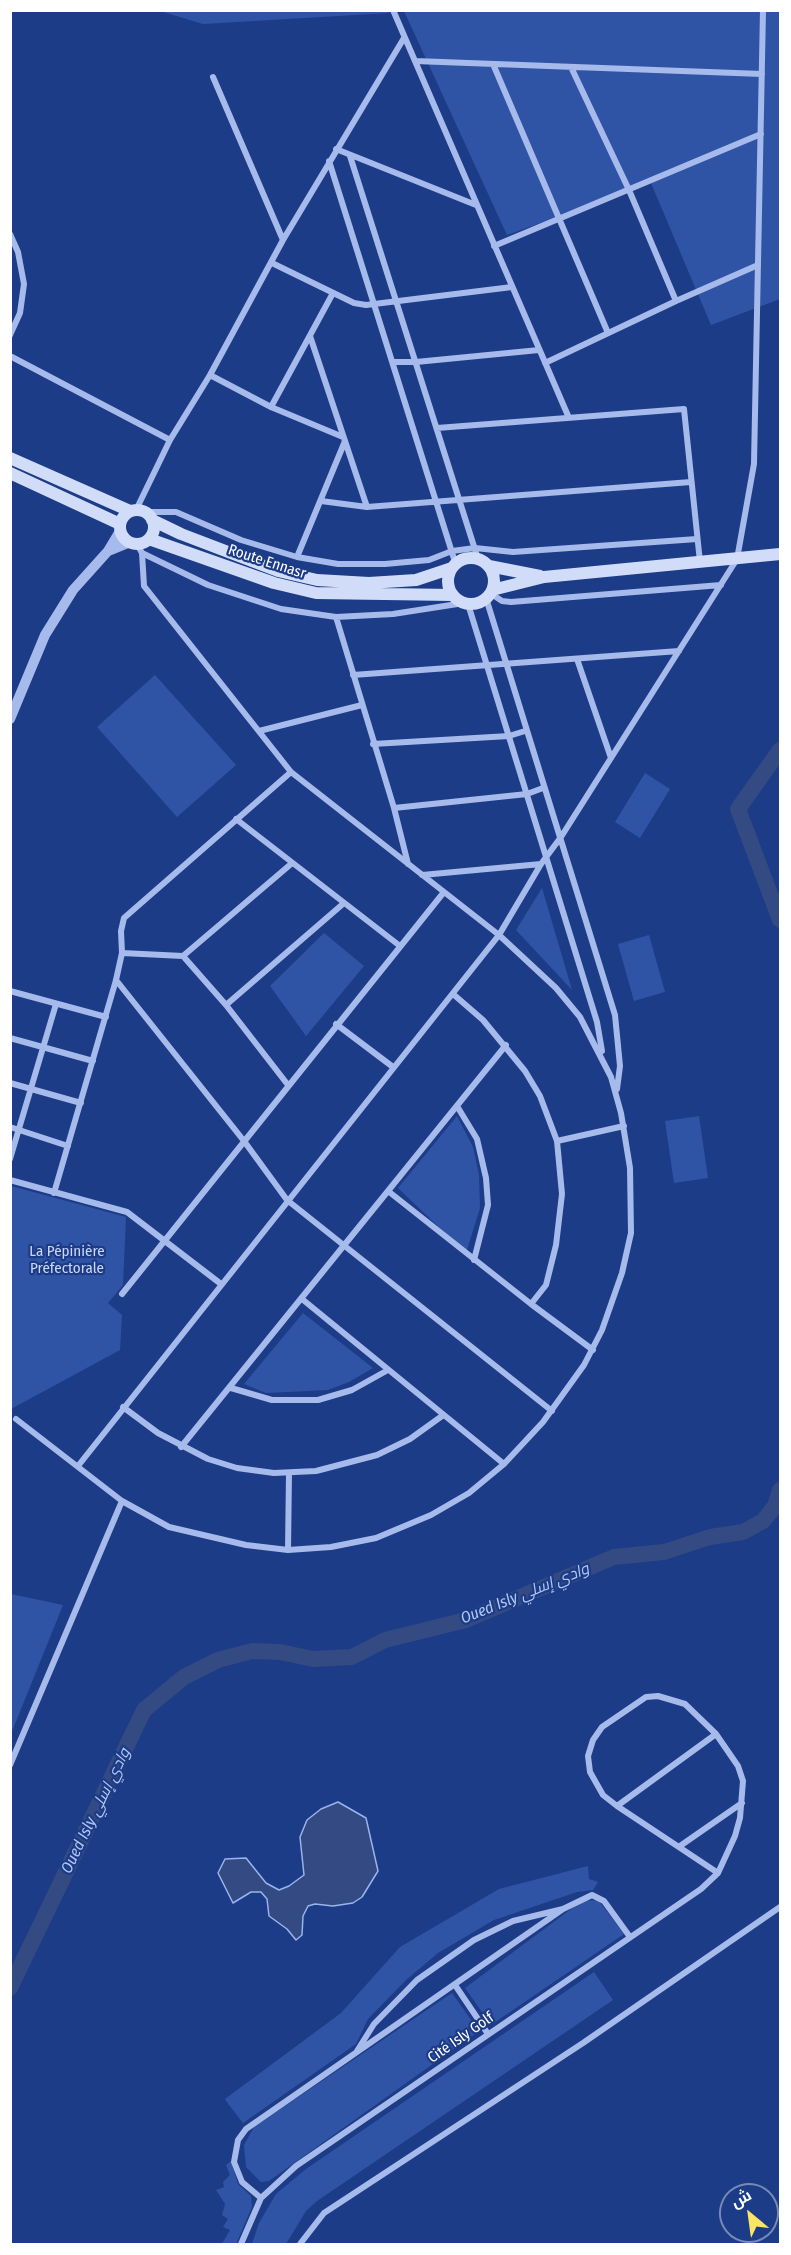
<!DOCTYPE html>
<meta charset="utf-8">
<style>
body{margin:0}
#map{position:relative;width:791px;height:2255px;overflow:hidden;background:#1d3c87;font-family:"Fira Sans Condensed",Cairo,sans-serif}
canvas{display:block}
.frame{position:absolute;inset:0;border:12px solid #fff;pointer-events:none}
.north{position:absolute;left:719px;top:2183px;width:60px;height:60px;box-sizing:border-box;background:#1d3c87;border:2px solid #778ab7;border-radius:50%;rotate:331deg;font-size:16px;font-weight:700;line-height:24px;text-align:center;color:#fff}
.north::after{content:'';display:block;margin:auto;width:21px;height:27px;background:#fbe564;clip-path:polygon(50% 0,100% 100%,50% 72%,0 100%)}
</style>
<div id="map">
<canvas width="791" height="2255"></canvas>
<div class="frame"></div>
<div class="north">ش</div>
</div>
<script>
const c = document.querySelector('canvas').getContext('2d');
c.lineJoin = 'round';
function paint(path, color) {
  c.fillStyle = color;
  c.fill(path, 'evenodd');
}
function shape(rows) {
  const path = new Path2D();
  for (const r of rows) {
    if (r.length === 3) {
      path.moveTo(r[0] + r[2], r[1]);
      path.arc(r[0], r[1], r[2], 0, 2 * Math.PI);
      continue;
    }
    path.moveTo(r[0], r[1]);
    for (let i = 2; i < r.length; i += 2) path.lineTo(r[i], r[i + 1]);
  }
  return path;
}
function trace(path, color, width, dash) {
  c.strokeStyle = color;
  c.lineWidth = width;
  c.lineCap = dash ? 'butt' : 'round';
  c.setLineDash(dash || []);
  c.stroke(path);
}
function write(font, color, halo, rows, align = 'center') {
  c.font = font + ' "Fira Sans Condensed",Cairo,sans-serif';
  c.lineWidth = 4.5;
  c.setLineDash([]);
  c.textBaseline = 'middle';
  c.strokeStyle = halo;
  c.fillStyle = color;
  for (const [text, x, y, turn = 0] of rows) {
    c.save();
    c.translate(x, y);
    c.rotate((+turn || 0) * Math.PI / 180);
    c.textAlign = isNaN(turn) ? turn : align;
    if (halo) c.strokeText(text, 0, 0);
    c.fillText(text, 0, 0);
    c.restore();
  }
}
const green = shape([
 [387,10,389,13,203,24,160,11],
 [404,11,780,11,780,299,711,325,651,183,507,235],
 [155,675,236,765,177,817,97,727],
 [645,773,670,789,640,838,615,822],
 [542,888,572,990,516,930],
 [324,933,364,966,306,1036,270,986],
 [649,935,665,992,634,1001,618,944],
 [457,1116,473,1147,479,1175,480,1208,466,1253,398,1188],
 [699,1116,708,1178,674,1183,665,1121],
 [11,1186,126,1217,123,1285,108,1303,122,1315,120,1350,11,1409],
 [303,1313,373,1368,349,1382,328,1390,266,1393,244,1384],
 [11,1594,63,1605,11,1734,10,1594],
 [588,1866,589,1879,598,1882,593,1890,577,1892,494,1920,438,1953,406,1980,368,2019,356,2044,243,2123,229,2105,225,2099,341,2013,400,1947,499,1889],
 [598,1900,624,1934,491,2025,465,1988,571,1909,584,1901],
 [594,1972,613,2000,317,2201,306,2211,286,2244,252,2244,259,2223,276,2194,306,2169],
 [452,1993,479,2031,269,2181,261,2182,246,2167,244,2145,254,2127],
 [231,2161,238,2184,251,2196,252,2207,236,2244,222,2244,230,2230,223,2227,228,2219,222,2215,225,2204,216,2190,224,2187,223,2182,230,2175,226,2165]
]);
const water = shape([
 [338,1802,366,1818,378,1871,362,1897,353,1903,333,1906,315,1904,308,1906,303,1916,302,1935,296,1940,287,1929,269,1916,267,1899,261,1892,251,1892,233,1903,218,1873,225,1859,246,1858,266,1883,279,1890,289,1886,304,1875,300,1837,307,1820,321,1809,338,1802]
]);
const river = shape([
 [780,750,738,809,780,920],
 [10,1988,144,1710,184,1677,218,1660,252,1651,280,1652,313,1659,352,1657,385,1640,466,1620,614,1557,664,1552,710,1537,743,1532,763,1521,775,1506,780,1490]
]);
const minor = shape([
 [393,10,569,418],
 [415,61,762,74],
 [493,64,608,333],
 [571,67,629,190,676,301],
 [213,77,283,240],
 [336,149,476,205],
 [350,156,478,559],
 [329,161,455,562],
 [10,234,18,252,24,284,20,313,10,335],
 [494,246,761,134],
 [272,263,354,303,366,305,512,287],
 [310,336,367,507],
 [10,356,170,440],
 [393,362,416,362,539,350],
 [545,363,676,301,758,265],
 [210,375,271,407,343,437],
 [271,407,333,293],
 [437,428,684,409,700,562],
 [321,501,367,507,691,482],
 [136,510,170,440,210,375,283,240,404,38],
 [146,512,176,512,241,540,297,557,338,564,385,564,429,560,452,551,475,548,513,552,697,539],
 [137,544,142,553,208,585,281,609,336,617,393,614,464,603],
 [297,557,345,441],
 [490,593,502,601,511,602,721,585],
 [486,598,615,1015,620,1066,617,1089],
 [468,604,597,1022,602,1051],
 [336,617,394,808,408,864],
 [577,659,611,758],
 [353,675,679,651],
 [259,731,362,705],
 [373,744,509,736,525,731],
 [394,808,527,794,543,788],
 [236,819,400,946],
 [422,875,541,864],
 [122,953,183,956,226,1005,288,1085],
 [183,956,291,864],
 [116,980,244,1141,287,1200,552,1411],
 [10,991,106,1017],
 [453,994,483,1020,525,1071,540,1096,557,1141,562,1194,556,1245,546,1285,531,1304],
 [226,1005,344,903],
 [336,1024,393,1067],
 [10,1038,93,1061],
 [10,1083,81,1103],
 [457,1106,477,1139,486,1178,488,1205,474,1260],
 [10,1127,68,1146],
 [557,1141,624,1126],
 [10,1159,56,1004],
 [10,1180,127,1212,221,1284],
 [388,1191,531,1304,593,1350],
 [54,1193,116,980,122,953,121,931,124,918,291,772],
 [122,1294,444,892],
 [302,1299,504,1464],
 [231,1388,272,1400,318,1400,352,1390,388,1370],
 [123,1407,158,1433,208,1459,237,1468,274,1473,316,1471,377,1455,410,1439,442,1416],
 [16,1419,122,1501,169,1527,246,1545,288,1550,331,1547,376,1538,431,1515,469,1493,504,1464,543,1422,584,1365,602,1330,622,1273,631,1233,630,1168,621,1113,611,1077,580,1017,556,988,499,935,291,772,144,586,142,553],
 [181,1447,506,1045],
 [78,1466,499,935,541,864,561,837,737,559,754,464,763,10],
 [288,1550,289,1473],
 [10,1765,122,1501],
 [617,1806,716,1734],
 [680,1846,742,1803],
 [455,1985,488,2034],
 [357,2051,374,2024,417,1980,474,1940,513,1921,563,1909,592,1895,604,1901,630,1937],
 [261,2198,242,2182,234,2162,238,2140,246,2129,563,1909],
 [241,2244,261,2198,296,2166,701,1889,718,1873,735,1836,740,1818,743,1781,738,1766,716,1734,685,1704,658,1696,646,1697,602,1727,593,1740,588,1756,590,1772,603,1795,617,1806,718,1873],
 [300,2244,324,2213,583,2043,780,1907]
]);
const tertiary = shape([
 [108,551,130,542],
 [10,719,45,635,73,590,108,551,120,531]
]);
const secondary = shape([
 [10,458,130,511],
 [10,473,120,524],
 [137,527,17],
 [152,520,181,534,278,571,317,580,369,583,416,580,452,568],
 [149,539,274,583,316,593,453,595],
 [471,581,23],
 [489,566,540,576],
 [492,590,544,577,780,554]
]);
const streetNames = [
 ["Route Ennasr",267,562,18],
 ["Cité Isly Golf",461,2038,-35]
];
const parkNames = [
 ["La Pépinière",67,1252],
 ["Préfectorale",67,1269]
];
const waterNames = [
 ["Oued Isly وادي إسلي",525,1594,-22],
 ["Oued Isly وادي إسلي",96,1811,-64]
];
paint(green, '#3054a5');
paint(water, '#334a82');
trace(water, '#99b4ed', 1.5);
trace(river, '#334a82', 16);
trace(minor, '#a6bbeb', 6);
trace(tertiary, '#a6bbeb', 10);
trace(secondary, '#d1ddf8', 12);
write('15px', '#fff', '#1d3c87', streetNames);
write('15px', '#cbd9f8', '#1d3c87', parkNames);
write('italic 16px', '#b1c6f3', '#1d3c87', waterNames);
</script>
